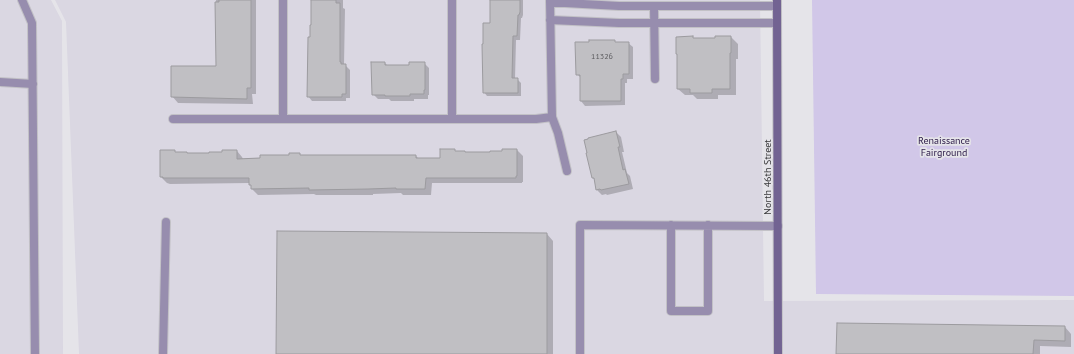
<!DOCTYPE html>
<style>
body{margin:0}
canvas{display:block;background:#e5e4e9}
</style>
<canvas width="1074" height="354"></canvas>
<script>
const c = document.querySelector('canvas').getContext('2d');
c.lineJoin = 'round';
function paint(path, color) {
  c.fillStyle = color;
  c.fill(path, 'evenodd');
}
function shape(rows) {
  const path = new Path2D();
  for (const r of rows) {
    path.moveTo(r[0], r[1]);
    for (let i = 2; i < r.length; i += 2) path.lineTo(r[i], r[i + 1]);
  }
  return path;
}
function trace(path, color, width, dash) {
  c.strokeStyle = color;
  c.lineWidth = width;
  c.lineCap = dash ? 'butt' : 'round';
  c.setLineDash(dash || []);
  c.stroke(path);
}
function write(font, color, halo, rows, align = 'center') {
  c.font = font + ' "PT Sans",sans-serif';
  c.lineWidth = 3.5;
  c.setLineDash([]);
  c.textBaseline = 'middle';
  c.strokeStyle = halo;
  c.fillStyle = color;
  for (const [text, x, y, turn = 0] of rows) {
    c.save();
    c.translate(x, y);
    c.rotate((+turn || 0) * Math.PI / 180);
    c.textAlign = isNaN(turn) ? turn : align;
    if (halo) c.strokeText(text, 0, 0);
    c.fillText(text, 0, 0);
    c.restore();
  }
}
const built = shape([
 [0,0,51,0,62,21,63,354,0,354],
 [55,0,760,0,764,301,1074,300,1074,354,79,354,66,22]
]);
const green = shape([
 [812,0,1074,0,1074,296,816,294]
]);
const shadow = shape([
 [216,0,256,0,256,94,252,94,253,104,178,103,172,96,217,67],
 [311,0,343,0,343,8,345,9,344,65,345,65,350,70,350,98,346,98,346,101,312,101,308,96,311,38],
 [491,0,523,0,523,15,522,18,521,18,520,40,516,40,515,79,517,79,521,83,521,96,487,96,484,92,491,24],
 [716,37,731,37,738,44,738,59,736,59,736,95,718,95,718,99,697,99,693,95,685,95,678,89,694,39,716,39],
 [614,41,616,43,628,43,633,47,633,79,627,79,627,83,625,83,625,105,585,106,581,101,581,78,577,74],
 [385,63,388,66,410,66,424,63,429,68,429,95,428,95,428,99,414,99,414,101,391,101,389,99,378,99,373,94],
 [616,132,621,137,624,152,622,152,627,173,630,176,633,189,607,195,606,194,602,195,597,190,595,180,593,178],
 [517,150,523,156,523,182,522,182,522,183,432,183,431,195,403,195,401,193,373,194,373,195,316,195,314,194,258,195,252,189,250,183,170,184,167,183,161,177,174,151,176,153,188,154,223,153,237,151,242,157,243,159,290,156,299,154,302,156,416,156,419,159,441,159,456,152,491,153],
 [547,234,553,241,553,354,277,354],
 [1065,327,1071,334,1071,347,1040,346,1040,354,837,354]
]);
const building = shape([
 [219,0,251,0,251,88,247,88,247,99,171,97,171,66,216,66,215,2,219,2,219,0],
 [311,0,336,0,336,3,340,3,340,62,341,62,341,64,346,64,346,94,342,94,342,97,307,97,308,37,310,37,310,25,311,25,311,0],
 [490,0,520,0,520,12,519,15,518,15,517,36,513,36,512,78,518,78,518,93,483,93,482,44,483,44,483,23,490,23,490,0],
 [693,36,693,38,715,38,715,36,731,36,731,53,730,53,730,89,712,89,712,93,690,93,690,89,677,89,677,54,676,54,676,37,693,36],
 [589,40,615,40,615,42,629,42,629,74,623,74,623,79,621,79,621,101,580,101,580,75,576,75,575,42,589,42,589,40],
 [371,62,385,62,385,65,409,65,409,62,425,62,425,90,424,90,424,94,410,94,410,96,385,96,385,95,372,95,371,62],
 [616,131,620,147,618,147,623,170,625,169,629,184,601,190,600,189,596,190,594,178,592,178,586,153,587,153,584,140,588,139,588,138,616,131],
 [440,149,455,149,455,151,465,151,465,152,490,152,490,151,502,151,502,149,517,149,517,176,516,176,516,178,426,178,425,189,396,189,396,188,368,189,309,190,309,188,251,189,251,185,249,185,249,178,163,178,163,177,160,177,160,150,175,150,175,152,187,152,187,153,209,153,209,152,222,152,222,150,237,150,237,159,260,158,260,155,289,155,289,153,300,153,300,155,416,155,416,158,440,158,440,149],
 [277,231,547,233,547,354,276,354,277,231],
 [837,323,1065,326,1065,341,1034,340,1033,354,836,354,837,323]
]);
const lane = shape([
 [22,0,32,23,35,354],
 [452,0,452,119],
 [550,3,565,3,619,6,777,6],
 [654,6,655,79],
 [550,20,619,23,777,23],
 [0,82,33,84],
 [173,119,283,119,283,0],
 [283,119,536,119,552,117,550,0],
 [671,225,671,311,708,311,708,225],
 [163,354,166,222],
 [580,354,580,225,778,226]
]);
const street = shape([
 [552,117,558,133,567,171]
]);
const secondary = shape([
 [777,0,778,354]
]);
const numberNames = [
 ["11326",602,57]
];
const parkNames = [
 ["Renaissance",944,141],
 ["Fairground",944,153]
];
const streetNames = [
 ["North 46th Street",768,177,-90]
];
paint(built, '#dad7e2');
paint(green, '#d1c7e8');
paint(shadow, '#0003');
paint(building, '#c0bfc3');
trace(building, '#9c9b9f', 1);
trace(lane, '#c2c1c6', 10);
trace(street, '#c2c1c6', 10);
trace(secondary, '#c2c1c6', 10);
trace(lane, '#978dae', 8);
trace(street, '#978dae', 8);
trace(secondary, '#726392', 8);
write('8px', '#59595c', null, numberNames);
write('10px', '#32214d', '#e5e4e9', parkNames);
write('10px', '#373739', '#e5e4e9', streetNames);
</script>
